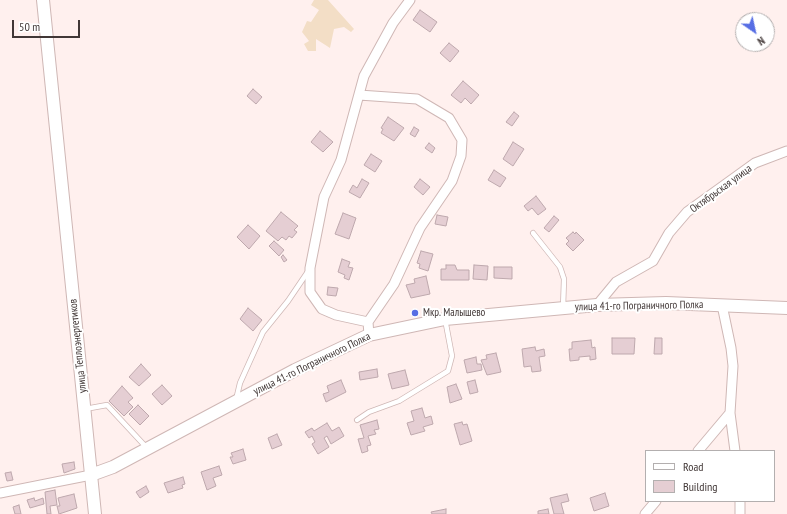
<!DOCTYPE html>
<meta charset="utf-8">
<style>
body{margin:0}
#map{position:relative;width:787px;height:514px;overflow:hidden;background:#fff0ee;font-family:"PT Sans Narrow",sans-serif}
canvas{display:block}
.legend{position:absolute;left:645px;top:450px;width:130px;height:52px;box-sizing:border-box;background:#fff;border:1px solid #b3afaf;margin:0;padding:5px 7px;list-style:none;font-size:12px;color:#413736}
.legend li{display:flex;align-items:center;gap:8px;height:20px}
.legend b{width:20px;border:1px solid #b3afaf}
.north{position:absolute;left:735px;top:12px;width:40px;height:40px;box-sizing:border-box;background:#fff;border:1px solid #b3afaf;border-radius:50%;rotate:146deg;font-size:11px;font-weight:700;line-height:16px;text-align:center;color:#413736}
.north::after{content:'';display:block;margin:auto;width:14px;height:18px;background:#576ee4;clip-path:polygon(50% 0,100% 100%,50% 72%,0 100%)}
.scale{position:absolute;left:12px;top:20px;width:68px;height:18px;box-sizing:border-box;border:2px solid #413736;border-top:0;padding-left:5px;font-size:12px;line-height:14px;white-space:nowrap;color:#413736;-webkit-text-stroke:3px #fff;paint-order:stroke}
</style>
<div id="map">
<canvas width="787" height="514"></canvas>
<ul class="legend">
<li><b style="height:5px;background:#fff"></b>Road</li>
<li><b style="height:11px;background:#e5ced3"></b>Building</li>
</ul>
<div class="north">N</div>
<div class="scale">50 m</div>
</div>
<script>
const c = document.querySelector('canvas').getContext('2d');
c.lineJoin = 'round';
function paint(path, color) {
  c.fillStyle = color;
  c.fill(path, 'evenodd');
}
function shape(rows) {
  const path = new Path2D();
  for (const r of rows) {
    path.moveTo(r[0], r[1]);
    for (let i = 2; i < r.length; i += 2) path.lineTo(r[i], r[i + 1]);
  }
  return path;
}
function trace(path, color, width, dash) {
  c.strokeStyle = color;
  c.lineWidth = width;
  c.lineCap = dash ? 'butt' : 'round';
  c.setLineDash(dash || []);
  c.stroke(path);
}
function write(font, color, halo, rows, align = 'center') {
  c.font = font + ' "PT Sans Narrow",sans-serif';
  c.lineWidth = 4;
  c.setLineDash([]);
  c.textBaseline = 'middle';
  c.strokeStyle = halo;
  c.fillStyle = color;
  for (const [text, x, y, turn = 0] of rows) {
    c.save();
    c.translate(x, y);
    c.rotate((+turn || 0) * Math.PI / 180);
    c.textAlign = isNaN(turn) ? turn : align;
    if (halo) c.strokeText(text, 0, 0);
    c.fillText(text, 0, 0);
    c.restore();
  }
}
const green = shape([
 [314,0,328,0,354,29,351,32,344,27,334,29,330,48,316,39,316,51,308,51,304,44,309,41,302,32,307,21,311,22,319,10,311,5]
]);
const building = shape([
 [420,10,437,22,430,32,413,20,420,10],
 [449,43,459,51,450,62,440,53,449,43],
 [463,81,479,95,471,104,465,98,461,103,451,95,463,81],
 [253,89,262,97,256,104,247,96,253,89],
 [514,112,519,116,512,126,506,122,514,112],
 [388,117,404,128,394,141,381,133,383,129,381,128,388,117],
 [414,127,419,130,415,137,410,134,414,127],
 [320,131,333,142,323,152,311,142,320,131],
 [513,142,524,149,513,166,503,159,513,142],
 [429,143,435,148,432,153,425,148,429,143],
 [371,154,382,161,375,172,364,165,371,154],
 [494,170,506,178,500,187,488,180,494,170],
 [362,179,369,183,360,198,349,192,353,185,357,188,362,179],
 [420,179,430,187,423,195,414,187,420,179],
 [536,196,546,209,538,215,532,208,528,211,524,206,536,196],
 [281,212,298,226,294,230,297,232,292,238,289,236,286,240,282,237,278,241,266,231,281,212],
 [343,213,356,218,349,239,335,234,343,213],
 [437,215,448,217,446,226,435,224,437,215],
 [554,216,559,220,549,232,544,228,554,216],
 [248,225,260,236,249,249,237,237,248,225],
 [573,232,575,234,576,232,584,240,573,251,566,244,569,241,566,238,573,232],
 [274,241,284,250,279,256,269,246,274,241],
 [421,251,433,254,428,271,419,268,420,264,417,263,421,251],
 [283,255,287,260,284,262,281,257,283,255],
 [342,259,350,262,348,267,353,268,349,280,344,278,345,275,338,272,342,259],
 [446,265,455,265,457,270,469,270,469,280,441,280,441,269,446,269,446,265],
 [474,265,488,266,487,280,473,279,474,265],
 [494,267,512,267,512,279,494,278,494,267],
 [426,276,430,294,411,298,406,285,415,283,414,279,426,276],
 [328,287,338,288,336,296,327,295,328,287],
 [248,308,262,320,253,331,240,319,248,308],
 [612,338,635,338,634,354,612,354,612,338],
 [655,338,662,338,662,354,654,354,655,338],
 [591,340,592,348,595,347,596,359,590,360,590,356,579,357,579,360,570,361,569,349,572,349,572,342,591,340],
 [535,347,536,351,544,349,545,356,539,357,541,371,532,372,531,366,524,367,522,349,535,347],
 [496,353,501,372,487,375,481,360,487,359,486,355,496,353],
 [476,357,477,364,481,364,482,370,467,373,464,360,476,357],
 [141,364,151,375,139,386,129,377,141,364],
 [377,369,378,377,360,380,359,372,377,369],
 [405,370,409,385,392,389,388,374,405,370],
 [341,380,346,392,326,402,323,394,329,392,327,386,341,380],
 [475,380,478,392,470,394,467,382,475,380],
 [456,384,462,399,450,403,447,387,456,384],
 [162,385,172,396,162,405,152,394,162,385],
 [122,386,133,398,128,402,133,407,124,416,109,401,122,386],
 [138,405,149,416,140,425,129,414,138,405],
 [422,408,425,418,431,416,433,424,423,427,425,431,411,435,407,423,414,421,411,411,422,408],
 [377,420,379,429,374,430,376,434,368,436,371,445,367,446,368,451,362,453,358,439,364,438,360,425,377,420],
 [462,422,463,425,467,424,472,441,460,445,454,424,462,422],
 [327,423,332,431,339,427,344,436,331,444,327,436,324,438,329,447,318,454,312,444,315,442,312,436,309,438,305,432,312,428,314,431,327,423],
 [277,434,282,445,272,449,268,438,277,434],
 [243,449,246,460,233,464,230,457,233,457,231,453,243,449],
 [74,462,75,469,64,473,62,464,74,462],
 [219,466,222,475,213,478,216,486,207,490,201,472,219,466],
 [11,472,13,480,7,481,5,473,11,472],
 [183,477,185,484,182,485,183,488,168,493,164,483,183,477],
 [146,486,149,492,140,498,136,492,146,486],
 [55,490,57,505,50,506,51,514,47,514,45,492,55,490],
 [605,493,609,506,594,511,590,498,605,493],
 [74,494,77,508,59,514,57,506,60,506,58,498,74,494],
 [567,494,569,501,561,503,564,514,554,514,550,498,567,494],
 [34,498,35,501,43,498,44,504,30,508,27,500,34,498],
 [19,505,21,514,15,514,13,507,19,505],
 [446,509,446,514,432,514,431,512,446,509],
 [548,509,549,514,538,514,538,511,548,509]
]);
const service = shape([
 [533,233,560,267,564,279,563,308],
 [236,400,240,383,263,332,288,301,309,270],
 [85,409,107,405,147,448],
 [357,420,369,412,399,401,448,371,452,356,445,319]
]);
const minor = shape([
 [359,95,417,99,449,118,462,140,461,156,452,181,420,228,394,284,368,322],
 [597,305,616,282,653,261,669,233,687,212,755,163,787,151],
 [722,305,731,348,733,366,730,413,735,451],
 [369,335,368,322,336,315,322,309,310,292,310,268,324,197,341,160,364,76,393,23,410,0],
 [698,451,730,413],
 [0,493,91,475],
 [740,501,740,514],
 [645,514,656,501]
]);
const tertiary = shape([
 [43,0,95,514],
 [91,475,113,467,295,370,369,335,445,319,597,305,666,303,787,308]
]);
const markers = [
 [415,313,4,"#576ee4"]
];
const streetNames = [
 ["Октябрьская улица",721,189,-36],
 ["улица 41-го Пограничного Полка",639,306,-1],
 ["улица Теплоэнергетиков",78,346,-96],
 ["улица 41-го Пограничного Полка",312,364,-26]
];
const poiNames = [
 ["Мкр. Малышево",423,313]
];
paint(green, '#f3dec6');
paint(building, '#e5ced3');
trace(building, '#bea8ad', 1);
trace(service, '#cfb7b5', 6);
trace(minor, '#cfb7b5', 11);
trace(tertiary, '#cfb7b5', 14);
trace(service, '#fff', 4.5);
trace(minor, '#fff', 9);
trace(tertiary, '#fff', 12);
for (const [x, y, r, color] of markers) {
  const dot = new Path2D();
  dot.arc(x, y, r, 0, 2 * Math.PI);
  c.fillStyle = color;
  c.fill(dot);
  trace(dot, '#fff', 1.5);
}
write('11px', '#413736', '#fff', streetNames);
write('11px', '#413736', '#fff', poiNames, 'left');
</script>
